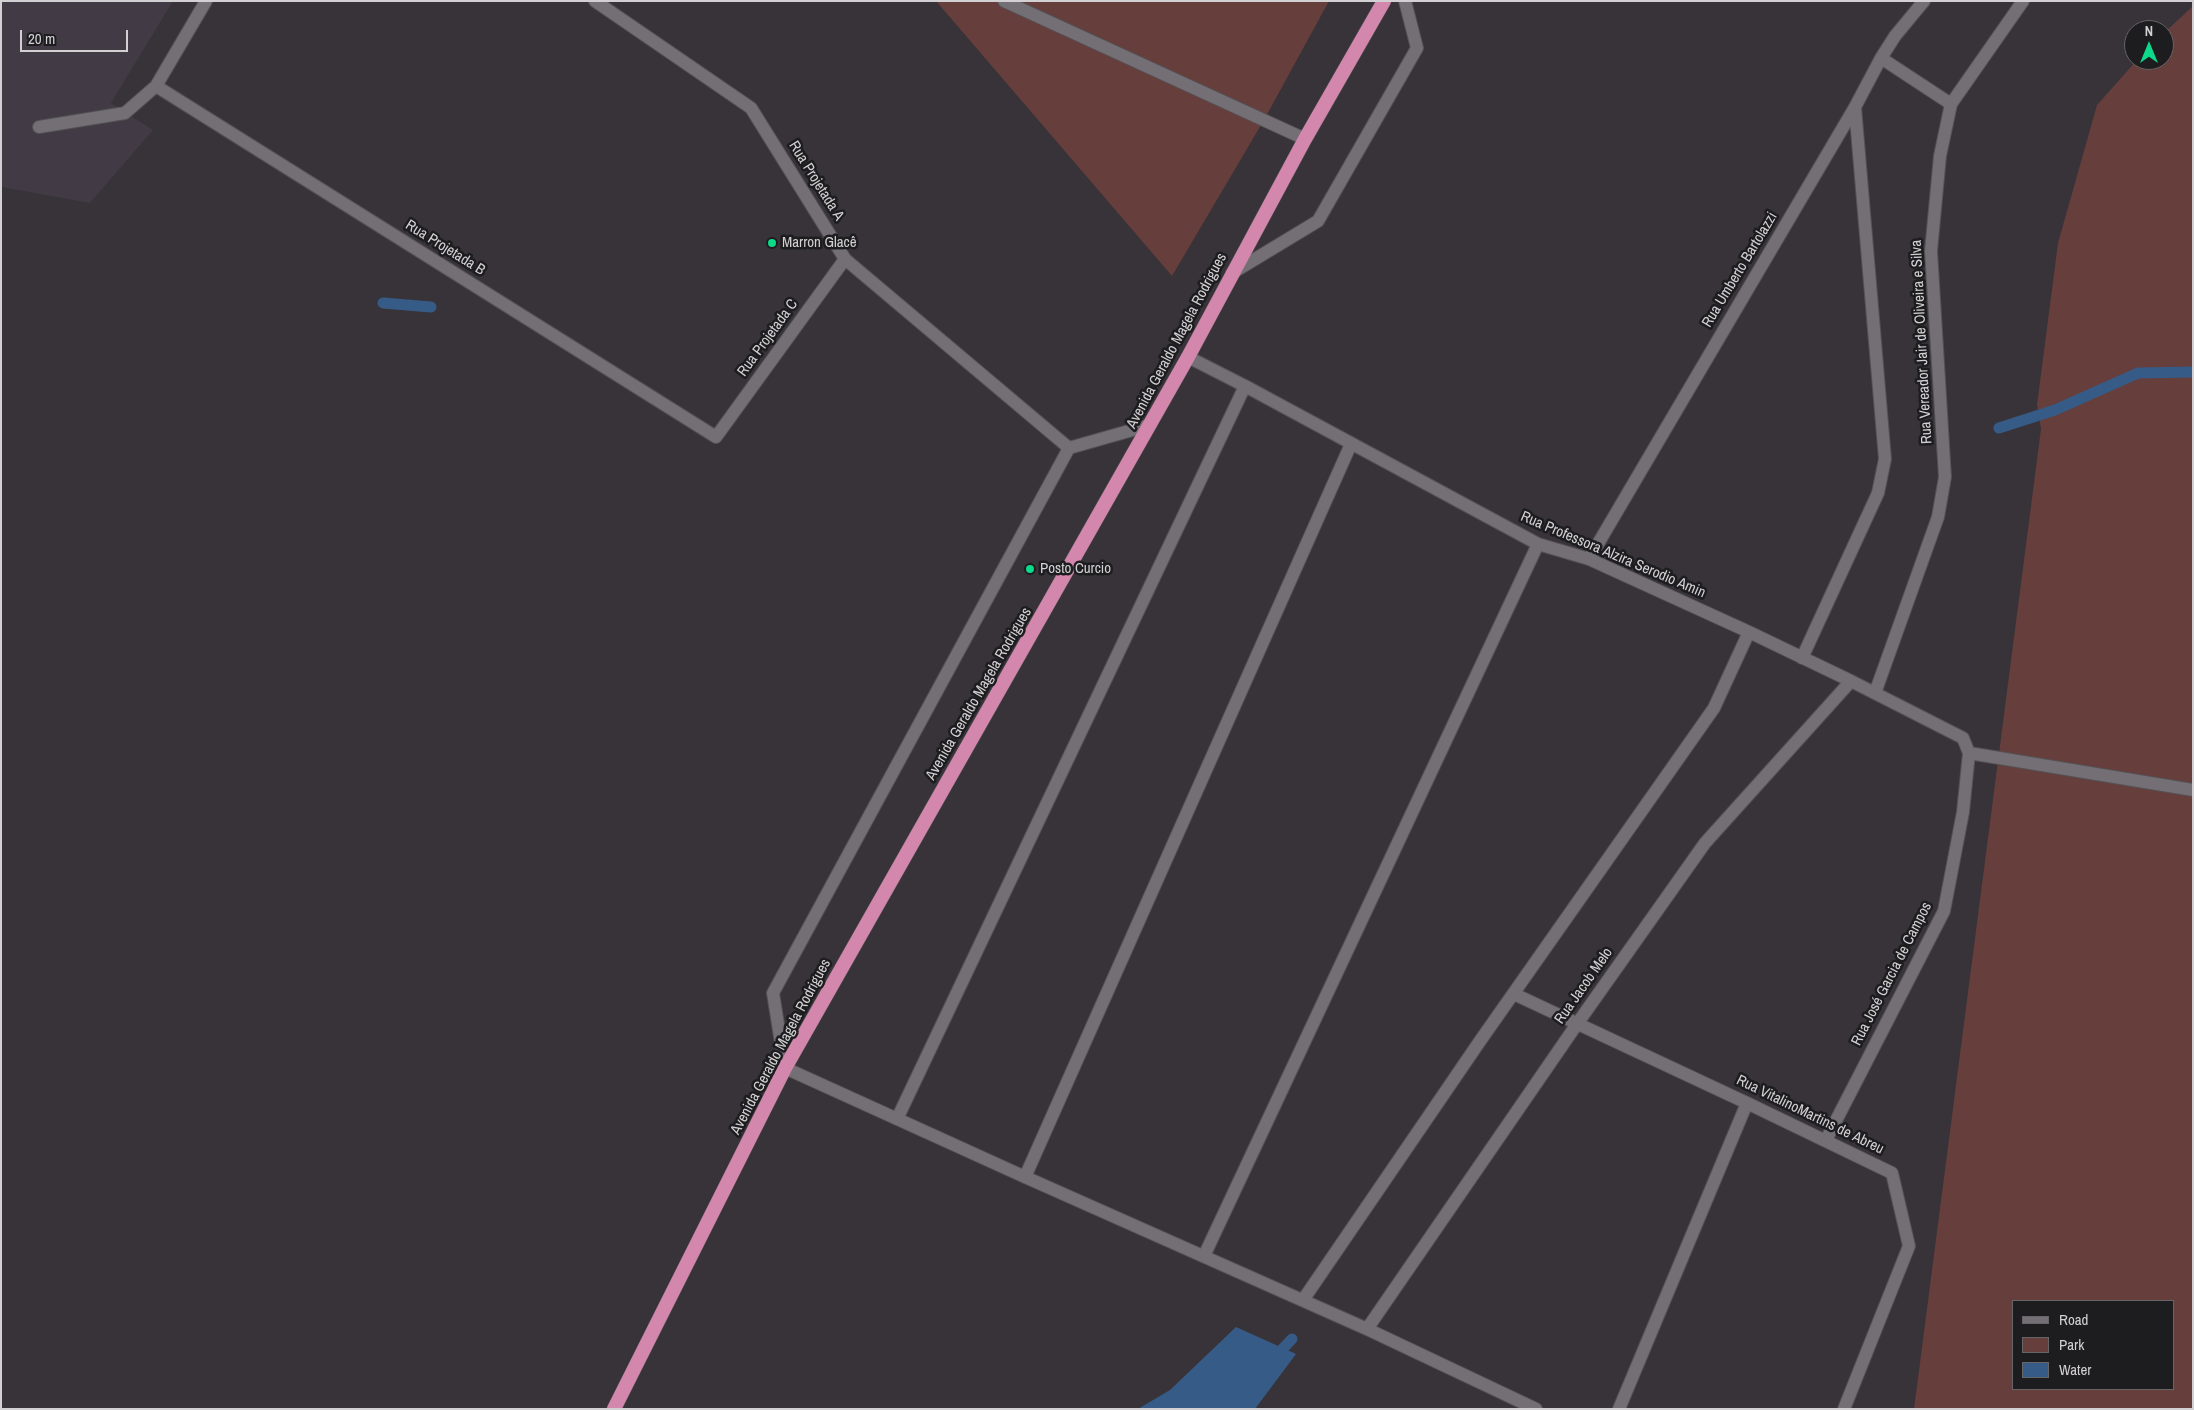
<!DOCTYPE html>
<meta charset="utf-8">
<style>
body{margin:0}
#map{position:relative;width:2194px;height:1410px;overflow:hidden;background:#373338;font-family:"Archivo Narrow",sans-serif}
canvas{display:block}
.frame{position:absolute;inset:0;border:2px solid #d2d0d3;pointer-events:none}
.legend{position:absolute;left:2012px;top:1300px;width:162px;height:90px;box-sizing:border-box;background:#1d1c1e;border:1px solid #656466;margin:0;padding:6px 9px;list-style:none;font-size:15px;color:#d2d0d3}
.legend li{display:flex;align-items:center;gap:10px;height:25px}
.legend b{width:25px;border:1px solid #656466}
.north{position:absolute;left:2124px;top:20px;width:50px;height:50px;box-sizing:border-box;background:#1d1c1e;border:1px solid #656466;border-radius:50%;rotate:0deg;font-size:14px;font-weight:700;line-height:20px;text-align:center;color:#d2d0d3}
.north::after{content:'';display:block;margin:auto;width:18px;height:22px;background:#0dd98a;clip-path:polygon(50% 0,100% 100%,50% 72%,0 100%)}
.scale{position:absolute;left:20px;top:30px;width:108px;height:22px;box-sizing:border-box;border:2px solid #d2d0d3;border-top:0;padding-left:6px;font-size:15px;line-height:18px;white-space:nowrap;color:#d2d0d3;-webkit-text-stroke:4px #1d1c1e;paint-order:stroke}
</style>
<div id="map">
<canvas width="2194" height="1410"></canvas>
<div class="frame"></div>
<ul class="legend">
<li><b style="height:6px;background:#736f75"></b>Road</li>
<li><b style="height:14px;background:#663e3c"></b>Park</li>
<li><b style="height:14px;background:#375b87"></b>Water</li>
</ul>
<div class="north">N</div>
<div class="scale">20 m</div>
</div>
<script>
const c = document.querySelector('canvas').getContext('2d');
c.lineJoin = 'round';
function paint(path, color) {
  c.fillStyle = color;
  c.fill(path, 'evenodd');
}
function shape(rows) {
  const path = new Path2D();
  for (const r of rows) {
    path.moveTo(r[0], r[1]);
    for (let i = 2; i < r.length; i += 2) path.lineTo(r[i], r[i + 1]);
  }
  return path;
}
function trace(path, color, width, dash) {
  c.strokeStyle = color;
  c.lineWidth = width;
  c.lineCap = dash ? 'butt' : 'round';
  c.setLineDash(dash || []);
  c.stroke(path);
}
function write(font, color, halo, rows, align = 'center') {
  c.font = font + ' "Archivo Narrow",sans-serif';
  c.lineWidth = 5;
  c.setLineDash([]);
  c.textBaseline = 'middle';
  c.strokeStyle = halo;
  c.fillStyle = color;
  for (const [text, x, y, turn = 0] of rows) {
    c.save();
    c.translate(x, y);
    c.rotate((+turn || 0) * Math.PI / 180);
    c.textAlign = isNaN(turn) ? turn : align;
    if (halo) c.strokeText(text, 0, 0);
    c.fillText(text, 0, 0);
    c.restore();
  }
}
const built = shape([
 [1,1,173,1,111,103,153,130,90,203,1,187]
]);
const green = shape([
 [936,1,1329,1,1264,120,1172,276],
 [2193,6,2193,1409,1914,1409,2041,429,2037,405,2058,243,2097,105,2137,60,2164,60,2164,33],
 [2013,1301,2173,1301,2173,1389,2013,1389]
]);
const water = shape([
 [1236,1327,1296,1354,1255,1409,1138,1409,1170,1390]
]);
const stream = shape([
 [383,303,431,307],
 [1999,428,2055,410,2138,373,2193,372],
 [1273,1359,1292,1339]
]);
const minor = shape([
 [595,1,751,108,845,259,1069,448],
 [1004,1,1305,139],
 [1881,58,1951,104],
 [156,86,716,437,845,259],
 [39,127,125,113,156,86,206,1],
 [1232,273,1318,221,1417,48,1405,1],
 [1188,357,1245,386,1538,544,1589,559,1749,632,1851,681,1963,738,1969,753,1963,812,1944,911,1826,1140],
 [1150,425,1069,448,773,993,785,1068,1025,1177,1367,1329,1536,1409],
 [1589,559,1855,107,1881,58,1895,36,1924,1],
 [1802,658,1878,493,1885,459,1855,107],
 [1875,693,1938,517,1945,477,1931,251,1940,156,1951,104,2023,1],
 [1969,753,2193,790],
 [1514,994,1747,1103,1892,1173,1909,1246,1844,1409],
 [897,1119,1245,386],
 [1025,1177,1351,444],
 [1204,1256,1538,544],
 [1303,1300,1480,1041,1714,708,1749,632],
 [1367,1329,1577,1024,1705,843,1851,681],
 [1619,1409,1747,1103]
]);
const trunk = shape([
 [614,1409,785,1068,1188,357,1305,139,1384,1]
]);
const markers = [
 [772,243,5,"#0dd98a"],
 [1030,569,5,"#0dd98a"]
];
const streetNames = [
 ["Rua Projetada A",816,181,58],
 ["Rua Projetada B",445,248,32],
 ["Rua Umberto Bartolazzi",1740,270,-59],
 ["Rua Projetada C",768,338,-54],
 ["Avenida Geraldo Magela Rodrigues",1177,341,-62],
 ["Rua Vereador Jair de Oliveira e Silva",1922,342,-93],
 ["Rua Professora Alzira Serodio Amin",1613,555,23],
 ["Avenida Geraldo Magela Rodrigues",979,694,-60],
 ["Rua José Garcia de Campos",1892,974,-63],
 ["Rua Jacob Melo",1584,986,-55],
 ["Avenida Geraldo Magela Rodrigues",781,1047,-62],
 ["Rua VitalinoMartins de Abreu",1810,1115,26]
];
const poiNames = [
 ["Marron Glacê",782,243],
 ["Posto Curcio",1040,569]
];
paint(built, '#423a44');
paint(green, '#663e3c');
paint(water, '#375b87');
trace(stream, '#375b87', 11);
trace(minor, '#545155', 14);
trace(trunk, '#545155', 15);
trace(minor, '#736f75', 12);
trace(trunk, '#d387ac', 14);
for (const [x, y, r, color] of markers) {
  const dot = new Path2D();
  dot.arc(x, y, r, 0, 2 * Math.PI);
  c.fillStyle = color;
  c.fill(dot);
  trace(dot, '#1d1c1e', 2);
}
write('15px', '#d2d0d3', '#1d1c1e', streetNames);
write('15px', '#d2d0d3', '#1d1c1e', poiNames, 'left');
</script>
